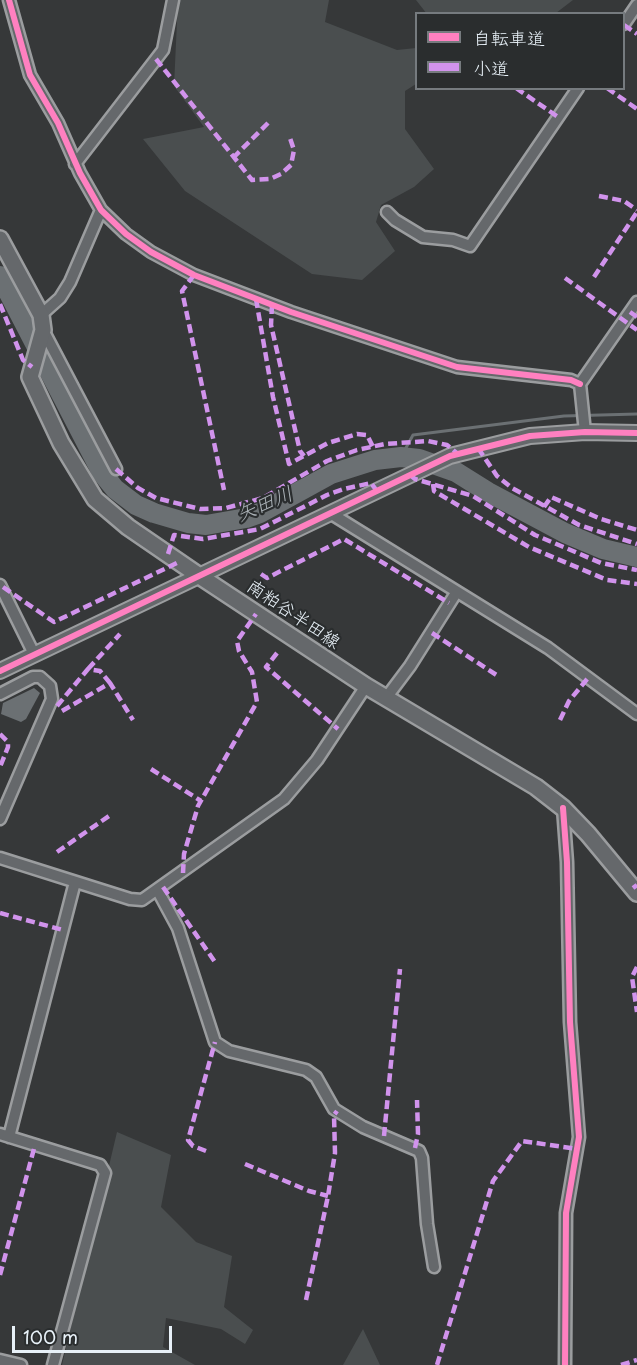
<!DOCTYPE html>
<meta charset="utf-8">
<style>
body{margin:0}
#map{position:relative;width:637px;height:1365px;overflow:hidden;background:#363839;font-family:"Playpen Sans","Klee One",sans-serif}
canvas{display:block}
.legend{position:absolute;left:415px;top:12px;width:210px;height:78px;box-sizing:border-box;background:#2a2d2e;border:2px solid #767b7f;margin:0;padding:8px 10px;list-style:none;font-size:18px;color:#e8f1f8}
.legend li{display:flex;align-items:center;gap:12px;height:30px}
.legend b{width:30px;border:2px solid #767b7f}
.scale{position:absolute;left:12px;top:1326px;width:160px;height:27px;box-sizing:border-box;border:3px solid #e8f1f8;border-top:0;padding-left:8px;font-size:18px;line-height:21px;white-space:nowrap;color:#e8f1f8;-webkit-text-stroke:4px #2a2d2e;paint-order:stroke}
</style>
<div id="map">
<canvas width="637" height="1365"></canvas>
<ul class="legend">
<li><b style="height:8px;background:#ff80c0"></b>自転車道</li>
<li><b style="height:8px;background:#d193ec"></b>小道</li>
</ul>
<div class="scale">100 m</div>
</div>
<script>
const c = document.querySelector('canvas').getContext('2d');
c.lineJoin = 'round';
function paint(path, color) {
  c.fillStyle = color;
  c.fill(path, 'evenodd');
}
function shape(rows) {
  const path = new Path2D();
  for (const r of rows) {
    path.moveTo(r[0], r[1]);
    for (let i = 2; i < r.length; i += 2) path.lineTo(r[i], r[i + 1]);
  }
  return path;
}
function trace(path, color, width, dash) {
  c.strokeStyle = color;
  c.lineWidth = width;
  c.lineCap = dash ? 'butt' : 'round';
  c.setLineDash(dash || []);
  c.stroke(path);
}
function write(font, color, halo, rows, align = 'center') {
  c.font = font + ' "Playpen Sans","Klee One",sans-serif';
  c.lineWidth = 4.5;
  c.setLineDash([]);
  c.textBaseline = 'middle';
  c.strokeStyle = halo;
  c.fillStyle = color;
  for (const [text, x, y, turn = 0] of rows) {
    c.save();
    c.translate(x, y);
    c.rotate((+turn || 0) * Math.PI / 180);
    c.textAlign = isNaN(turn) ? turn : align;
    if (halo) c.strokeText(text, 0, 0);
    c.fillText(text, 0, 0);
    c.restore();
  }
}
const green = shape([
 [178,0,329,0,325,22,397,50,416,48,416,84,405,91,405,129,434,169,414,187,381,205,376,222,395,251,362,280,312,274,185,191,143,139,204,127,174,86],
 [416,0,573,0,556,13,427,14],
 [117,1132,171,1155,161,1207,196,1242,232,1256,224,1307,253,1330,245,1344,221,1329,166,1318,163,1347,195,1365,62,1365],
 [363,1329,380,1365,343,1365]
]);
const water = shape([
 [34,688,40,693,26,719,21,722,1,714,3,703]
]);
const stream = shape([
 [401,457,413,435,564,416,637,414]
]);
const river = shape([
 [0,276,102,473,115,489,136,505,154,513,188,523,206,525,246,518,260,513,331,474,375,460,401,457,419,459,456,472,488,492,565,533,603,549,637,557]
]);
const minor = shape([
 [9,0,30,75,58,123,80,173,101,210,126,234,151,252,194,275,291,312,457,367,571,380,580,384],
 [624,24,637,5],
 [75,164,163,50,173,0],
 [387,212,395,220,423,237,453,240,470,246,578,88],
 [41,315,60,298,70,282,101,210],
 [43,330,116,469],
 [585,432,580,384,637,302],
 [330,513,548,648,637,714],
 [0,585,34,654],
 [0,694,33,677,40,677,50,686,52,699,0,819],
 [386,698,410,666,456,593],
 [563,808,567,862,570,1022,579,1137,566,1213,565,1365],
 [0,858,130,899,142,900,284,799,317,760,366,686],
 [158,891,178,928,215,1042,229,1051,306,1070,316,1077,334,1109,363,1127,419,1151,422,1158,427,1224,434,1267],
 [0,1134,100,1165,105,1173,53,1365],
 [9,1137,75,882],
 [0,1360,21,1365]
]);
const tertiary = shape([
 [0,671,450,456,530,436,585,432,637,433]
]);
const secondary = shape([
 [0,239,41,315,43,330,30,377,61,443,95,499,128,527,198,575,366,686,536,787,563,808,588,834,637,893]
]);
const quiet = shape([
 [624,25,637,34],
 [156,59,252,180,270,179,281,174,291,165,294,150,290,138],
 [516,88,558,117],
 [607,88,637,109],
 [233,158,271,120],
 [599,196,624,201,637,210],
 [194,275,182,291,224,490],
 [594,277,637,212],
 [565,278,637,330],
 [256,299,273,397,289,464,328,443,357,434,367,435,373,447],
 [0,304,23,360,32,367],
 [272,305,271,325,300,451,304,456],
 [630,312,637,317],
 [478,448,497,476,512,488,579,525,637,544],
 [116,469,138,488,156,498,200,509,226,508,263,498,327,461,357,450,385,444,428,441,447,445,458,454],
 [410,475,415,479,473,496,535,535,566,548,601,563,637,570],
 [433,484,434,491,529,547,607,580,637,584],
 [544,507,551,497,601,519,637,530],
 [168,554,174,535,203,539,260,529,327,495,344,489,371,483,377,491],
 [261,574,267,578,344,539,449,603],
 [3,587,54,622,179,562],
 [432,633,498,676],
 [277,653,266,667,338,729],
 [88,669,120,634],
 [57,706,88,669,100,671,110,683],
 [62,711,110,683,133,720],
 [560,720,569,701,588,678],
 [0,734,8,742,8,747,0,767],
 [151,769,201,801],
 [57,852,109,816],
 [183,873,184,854,198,806,257,702,252,672,239,651,237,641,256,614],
 [163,887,215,962],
 [633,888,637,885],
 [0,913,63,930],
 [637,967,632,977,637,1012],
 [384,1136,400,969],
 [415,1148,418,1134,417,1100],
 [206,1151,193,1146,188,1140,215,1042],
 [245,1164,309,1191,328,1196],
 [0,1275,35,1145],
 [306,1300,328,1196,335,1153,334,1115,337,1111],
 [437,1365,493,1181,522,1141,578,1149],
 [621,1365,637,1360]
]);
const cycleway = shape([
 [9,0,30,75,58,123,80,173,101,210,126,234,151,252,194,275,291,312,457,367,571,380,580,384],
 [0,671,450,456,530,436,585,432,637,433],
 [563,808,567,862,570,1022,579,1137,566,1213,565,1365]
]);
const streetNames = [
 ["南粕谷半田線",293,615,34]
];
const waterNames = [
 ["矢田川",265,505,-23]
];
paint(green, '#4a4e4f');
paint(water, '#6b7073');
trace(stream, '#6b7073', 3);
trace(river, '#6b7073', 20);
trace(minor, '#9b9d9f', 15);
trace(tertiary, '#9b9d9f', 18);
trace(secondary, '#9b9d9f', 20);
trace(minor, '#65686b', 10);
trace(tertiary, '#65686b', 14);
trace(secondary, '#65686b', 15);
trace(quiet, '#d193ec', 4.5, [9, 4.5]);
trace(cycleway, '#ff80c0', 6);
write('18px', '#e8f1f8', '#2a2d2e', streetNames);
write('italic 20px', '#acb3b8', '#2a2d2e', waterNames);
</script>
